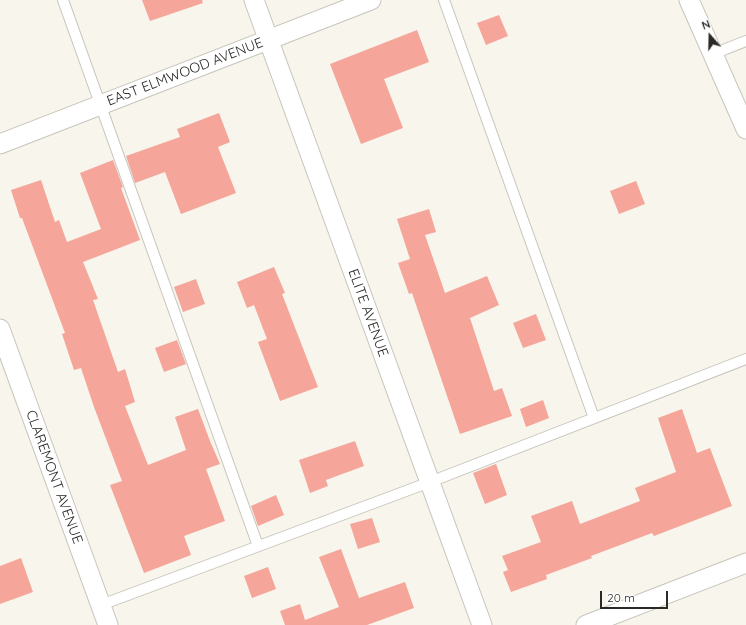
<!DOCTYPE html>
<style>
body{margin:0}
#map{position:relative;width:746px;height:625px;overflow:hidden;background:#f7f5ec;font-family:Quicksand,sans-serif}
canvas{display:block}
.north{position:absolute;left:690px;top:16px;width:40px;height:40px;-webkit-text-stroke:3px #fff;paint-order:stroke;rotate:340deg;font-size:11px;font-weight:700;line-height:16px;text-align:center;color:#2a2926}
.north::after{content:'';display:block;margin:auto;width:14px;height:18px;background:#2a2926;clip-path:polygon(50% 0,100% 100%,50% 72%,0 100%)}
.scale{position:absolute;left:600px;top:591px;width:68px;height:18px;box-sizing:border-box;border:2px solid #2a2926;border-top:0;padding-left:5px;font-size:12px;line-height:14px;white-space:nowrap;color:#2a2926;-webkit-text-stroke:3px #fff;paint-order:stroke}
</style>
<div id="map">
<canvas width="746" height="625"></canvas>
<div class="north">N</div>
<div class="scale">20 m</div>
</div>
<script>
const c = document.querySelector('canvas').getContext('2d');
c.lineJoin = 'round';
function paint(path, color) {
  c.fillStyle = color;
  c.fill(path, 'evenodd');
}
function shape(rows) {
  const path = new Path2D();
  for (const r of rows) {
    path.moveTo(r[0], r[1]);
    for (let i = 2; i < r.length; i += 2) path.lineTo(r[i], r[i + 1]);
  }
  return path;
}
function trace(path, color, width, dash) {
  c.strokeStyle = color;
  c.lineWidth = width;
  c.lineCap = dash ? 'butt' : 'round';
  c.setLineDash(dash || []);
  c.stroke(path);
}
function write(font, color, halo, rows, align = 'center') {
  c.font = font + ' Quicksand,sans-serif';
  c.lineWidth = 3;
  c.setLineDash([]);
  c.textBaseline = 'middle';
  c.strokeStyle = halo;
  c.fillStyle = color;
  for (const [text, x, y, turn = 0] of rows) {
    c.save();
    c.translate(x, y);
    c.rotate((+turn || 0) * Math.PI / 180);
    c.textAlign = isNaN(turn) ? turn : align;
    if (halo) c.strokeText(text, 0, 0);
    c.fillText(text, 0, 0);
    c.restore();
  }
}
const building = shape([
 [142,0,202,0,203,3,150,21],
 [499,15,508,36,486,45,477,23],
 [417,30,429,62,384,79,403,128,361,144,330,64],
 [219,113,230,142,218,147,236,193,181,214,165,172,135,183,126,156,180,137,177,129],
 [113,160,123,187,121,188,140,240,83,262,98,299,93,300,118,372,125,369,135,402,125,406,148,465,186,450,175,417,198,409,210,441,220,464,206,469,225,521,184,536,191,555,144,573,110,485,122,481,94,407,81,368,74,370,62,334,65,333,22,218,20,218,11,190,41,180,55,222,59,220,67,242,101,229,80,173],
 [636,181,645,204,619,214,610,191],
 [429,209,436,232,425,235,445,293,487,276,499,305,470,318,494,391,502,388,512,416,460,434,412,293,409,294,398,263,410,259,397,219],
 [274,267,285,293,282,294,318,387,280,401,258,342,267,339,254,305,247,308,237,282],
 [196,279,205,304,183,312,174,287],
 [536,314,546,340,523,348,513,323],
 [177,340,186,364,164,372,155,348],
 [543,400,549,418,526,427,520,409],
 [682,409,697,453,710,448,732,506,654,536,652,533,591,556,592,558,546,575,547,579,511,592,503,572,508,570,502,556,541,542,531,516,572,501,580,524,640,501,635,488,676,472,658,418],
 [355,441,364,466,326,480,328,486,310,493,299,460],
 [496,464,507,495,485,504,473,473],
 [276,495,284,515,258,526,251,506],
 [372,518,380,542,358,549,350,524],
 [341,549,359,598,405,582,414,608,367,625,285,625,280,611,300,604,305,620,339,607,319,557],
 [21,558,33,592,0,604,0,566],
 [268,567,276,589,252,598,244,576]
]);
const service = shape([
 [63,0,258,546],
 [444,0,594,418],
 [713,54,746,41],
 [101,605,430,482,746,359]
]);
const minor = shape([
 [254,0,482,625],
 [689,0,746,129],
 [0,144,371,0],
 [0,329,108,625],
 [586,625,746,563]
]);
const streetNames = [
 ["EAST ELMWOOD AVENUE",185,72,-21],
 ["ELITE AVENUE",368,313,70],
 ["CLAREMONT AVENUE",54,477,70]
];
paint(building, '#f5a599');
trace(service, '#c7c5bc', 12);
trace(minor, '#c7c5bc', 21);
trace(service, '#fff', 10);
trace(minor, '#fff', 19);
write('14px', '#2a2926', '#fff', streetNames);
</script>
